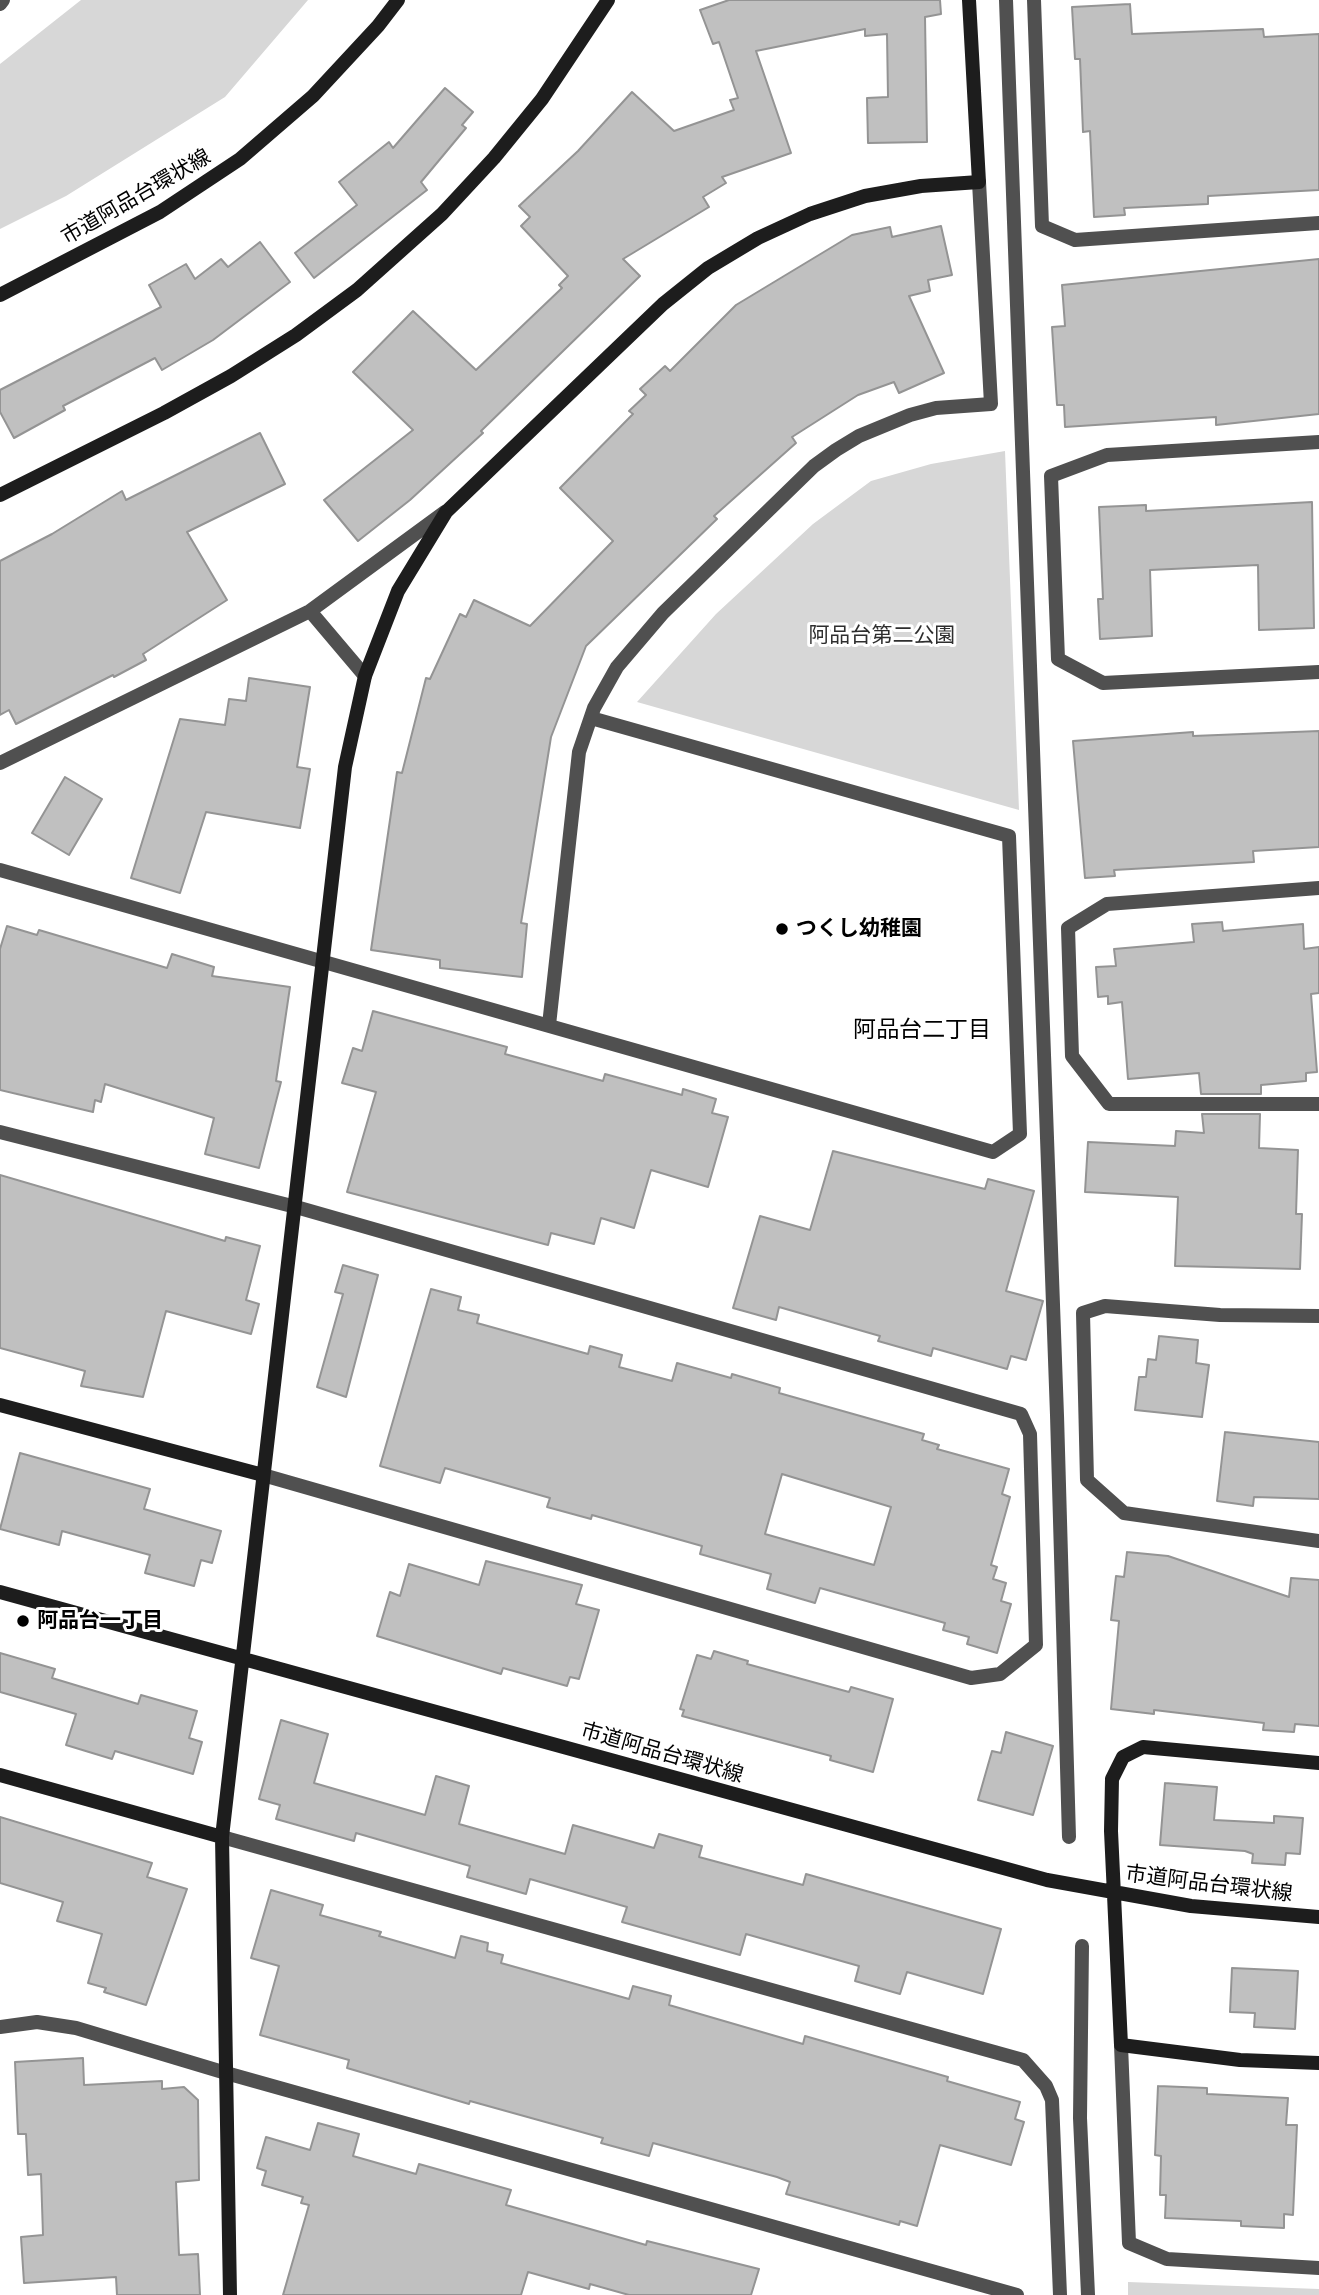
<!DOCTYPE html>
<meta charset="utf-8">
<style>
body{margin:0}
canvas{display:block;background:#fff}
</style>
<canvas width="1319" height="2295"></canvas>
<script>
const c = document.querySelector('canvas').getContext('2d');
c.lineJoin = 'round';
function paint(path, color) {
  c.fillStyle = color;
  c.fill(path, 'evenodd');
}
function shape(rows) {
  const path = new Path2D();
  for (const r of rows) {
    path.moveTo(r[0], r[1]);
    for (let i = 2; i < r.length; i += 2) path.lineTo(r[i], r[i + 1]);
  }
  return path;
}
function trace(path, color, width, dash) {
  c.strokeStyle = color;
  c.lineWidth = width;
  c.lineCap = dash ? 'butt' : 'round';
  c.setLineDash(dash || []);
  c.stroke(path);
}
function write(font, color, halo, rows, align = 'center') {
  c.font = font + ' Quicksand,"Noto Sans JP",sans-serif';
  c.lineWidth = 6;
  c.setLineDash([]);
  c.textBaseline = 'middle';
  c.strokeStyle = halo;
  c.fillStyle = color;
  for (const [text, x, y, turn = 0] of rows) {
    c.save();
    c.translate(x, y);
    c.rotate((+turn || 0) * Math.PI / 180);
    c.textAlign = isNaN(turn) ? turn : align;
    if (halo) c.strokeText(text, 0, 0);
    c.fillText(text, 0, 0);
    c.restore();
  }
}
const green = shape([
 [81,0,308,0,225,97,66,196,0,229,0,64],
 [1005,451,1019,810,637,702,716,614,813,524,871,481,931,464],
 [1128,2282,1319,2289,1319,2295,1128,2295]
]);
const building = shape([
 [729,0,940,0,941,14,925,17,927,142,868,143,867,98,888,97,887,34,865,36,865,29,756,51,791,153,722,177,726,183,703,197,709,207,623,259,640,276,481,431,483,433,410,500,358,541,324,500,413,430,353,372,413,311,476,370,562,288,559,285,568,276,521,226,530,217,519,206,578,151,632,92,674,131,734,110,730,100,738,98,719,42,713,44,700,10,729,0],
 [1130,4,1132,34,1263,29,1264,37,1319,34,1319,190,1208,196,1208,204,1124,208,1125,215,1094,217,1090,131,1083,132,1080,59,1075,59,1072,7,1130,4],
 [445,88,473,112,462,125,466,128,421,182,427,190,314,278,295,253,357,205,339,182,389,142,393,148,445,88],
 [941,226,952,275,928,280,930,291,909,296,944,373,899,393,894,382,858,395,792,437,796,443,714,516,717,519,586,646,551,737,521,923,527,924,522,977,440,968,440,960,371,950,397,772,402,773,426,678,430,679,460,614,466,617,474,600,530,626,613,541,560,488,633,414,629,411,646,395,640,389,665,366,670,371,736,305,852,235,890,227,892,237,941,226],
 [260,242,290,282,213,340,162,370,155,358,63,406,65,410,14,438,0,412,0,390,161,307,149,285,186,264,195,279,221,259,228,267,260,242],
 [1319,259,1319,414,1216,425,1216,417,1065,427,1064,405,1057,405,1052,327,1065,326,1062,285,1319,259],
 [260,433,285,484,187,532,227,600,143,654,146,660,114,677,113,675,16,724,9,710,0,715,0,561,52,534,122,491,126,500,260,433],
 [1312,502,1314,628,1259,630,1258,565,1150,570,1152,636,1100,639,1098,599,1103,599,1099,507,1146,505,1146,511,1312,502],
 [249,678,310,687,297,767,310,769,300,828,206,812,180,893,131,878,180,719,225,725,229,699,246,701,249,678],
 [1319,731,1319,847,1253,851,1254,862,1114,870,1115,876,1085,878,1073,741,1193,732,1193,736,1319,731],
 [65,777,102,799,69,855,32,833,65,777],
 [1222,922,1223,931,1303,924,1304,949,1319,947,1319,993,1311,994,1317,1072,1306,1073,1306,1081,1261,1085,1261,1094,1201,1094,1199,1073,1128,1079,1122,1002,1108,1004,1108,996,1098,997,1096,967,1116,966,1114,949,1194,942,1192,924,1222,922],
 [7,926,37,935,39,930,167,968,172,954,214,967,212,976,290,987,276,1081,281,1082,259,1168,205,1154,214,1118,105,1084,101,1102,95,1100,93,1112,0,1090,0,949,7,926],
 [373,1011,507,1047,505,1054,603,1081,605,1074,682,1095,683,1089,716,1099,712,1113,728,1117,708,1187,651,1170,634,1228,601,1218,594,1244,551,1233,548,1245,347,1192,376,1092,342,1083,353,1048,362,1051,373,1011],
 [1202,1114,1260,1114,1259,1148,1298,1150,1296,1214,1302,1214,1300,1269,1175,1266,1178,1197,1085,1192,1088,1142,1175,1146,1176,1131,1204,1133,1202,1114],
 [833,1151,985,1189,988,1179,1034,1191,1006,1291,1043,1301,1026,1360,1011,1356,1007,1369,933,1348,931,1356,878,1341,880,1336,779,1307,776,1320,733,1308,760,1216,810,1230,833,1151],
 [0,1175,225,1241,226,1237,260,1246,246,1300,259,1304,251,1334,166,1311,143,1397,81,1386,85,1371,0,1348,0,1175],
 [343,1265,378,1275,346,1397,317,1387,343,1294,335,1292,343,1265],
 [431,1289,461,1297,458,1310,479,1315,477,1323,588,1354,590,1346,622,1355,619,1367,672,1381,677,1363,731,1378,732,1374,780,1388,779,1393,924,1434,922,1440,939,1445,937,1449,1009,1469,1002,1494,1010,1497,991,1565,997,1567,993,1579,1006,1583,1001,1601,1011,1604,997,1653,967,1644,969,1637,943,1630,945,1623,820,1588,815,1603,767,1589,771,1574,700,1554,702,1546,592,1515,591,1519,547,1507,550,1498,445,1468,440,1483,380,1466,431,1289],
 [782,1474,891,1507,874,1565,765,1534,782,1474],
 [1159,1336,1198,1340,1196,1363,1209,1365,1202,1417,1135,1410,1139,1377,1146,1377,1148,1359,1156,1360,1159,1336],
 [1225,1432,1319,1442,1319,1499,1254,1497,1253,1506,1217,1501,1225,1432],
 [20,1453,150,1489,144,1509,221,1531,212,1563,201,1560,194,1586,145,1573,150,1555,62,1531,59,1545,0,1529,20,1453],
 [1127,1552,1168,1556,1289,1597,1291,1578,1319,1580,1319,1726,1295,1724,1294,1732,1263,1730,1264,1723,1154,1710,1154,1714,1111,1709,1119,1621,1111,1620,1116,1576,1124,1577,1127,1552],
 [486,1561,582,1585,576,1604,599,1610,579,1679,570,1677,567,1686,503,1668,501,1674,377,1636,390,1592,400,1596,409,1564,479,1585,486,1561],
 [714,1651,748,1661,747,1664,849,1692,851,1687,893,1699,873,1772,830,1760,831,1756,682,1716,684,1710,680,1709,697,1655,711,1659,714,1651],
 [0,1653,55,1669,52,1678,138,1704,141,1695,197,1711,189,1738,202,1742,193,1774,115,1751,112,1759,66,1745,76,1714,0,1692,0,1653],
 [281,1720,328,1734,314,1783,425,1815,436,1776,469,1786,459,1824,565,1854,573,1825,654,1848,659,1834,702,1846,699,1857,803,1885,806,1874,1001,1929,983,1994,907,1972,900,1994,855,1981,859,1966,746,1934,740,1955,622,1922,627,1907,530,1879,526,1894,467,1877,470,1866,356,1833,354,1841,276,1819,280,1805,259,1799,281,1720],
 [1006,1732,1053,1746,1033,1815,978,1800,992,1751,1001,1753,1006,1732],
 [1165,1783,1217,1787,1214,1820,1274,1823,1274,1816,1303,1818,1300,1854,1286,1853,1285,1865,1252,1863,1253,1854,1245,1851,1160,1845,1165,1783],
 [0,1817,152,1863,147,1877,187,1889,146,2005,104,1992,106,1988,88,1983,102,1934,57,1921,63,1902,0,1883,0,1817],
 [271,1890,323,1905,320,1915,381,1932,379,1936,448,1956,455,1958,461,1936,488,1943,487,1951,503,1955,501,1963,629,1999,633,1986,671,1996,669,2005,803,2044,805,2036,948,2077,947,2081,1020,2102,1015,2119,1024,2122,1011,2165,940,2145,917,2226,900,2221,899,2225,786,2194,790,2182,777,2177,653,2143,649,2156,601,2143,603,2138,470,2101,469,2104,347,2068,349,2060,260,2035,279,1966,251,1958,271,1890],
 [1232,1968,1298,1971,1295,2029,1254,2027,1255,2013,1230,2012,1232,1968],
 [83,2058,84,2085,162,2081,162,2089,184,2087,198,2100,199,2180,176,2182,179,2255,198,2254,200,2295,117,2295,116,2277,24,2283,21,2237,43,2235,41,2174,28,2175,26,2134,18,2134,15,2062,83,2058],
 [1158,2086,1207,2088,1207,2094,1288,2098,1286,2125,1297,2125,1293,2215,1284,2214,1284,2228,1241,2226,1241,2221,1165,2218,1166,2195,1160,2195,1161,2156,1155,2155,1158,2086],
 [318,2123,359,2134,353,2156,416,2174,419,2164,511,2190,506,2205,646,2245,647,2241,759,2269,751,2295,629,2295,590,2284,589,2289,528,2272,521,2295,283,2295,309,2205,301,2203,303,2197,262,2185,266,2171,257,2168,266,2137,310,2150,318,2123]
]);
const street = shape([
 [1006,0,1057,1415,1069,1837],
 [1034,0,1042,226,1075,240,1319,223],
 [0,4,3,0],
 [1319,442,1107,455,1051,476,1058,659,1103,683,1319,672],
 [310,611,365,676],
 [0,763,310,611,445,512],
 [0,870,993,1152,1020,1134,1009,836,591,718],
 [1319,888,1107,904,1068,928,1072,1056,1109,1104,1319,1104],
 [549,1025,579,752,594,708,617,667,663,613,814,466,836,450,859,436,910,415,936,408,991,404,979,182],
 [0,1132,296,1207,1021,1414,1030,1434,1036,1645,1000,1674,971,1678,263,1475],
 [1319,1316,1220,1315,1105,1306,1083,1313,1087,1480,1124,1513,1319,1541],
 [222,1837,1023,2060,1046,2086,1052,2100,1060,2295],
 [1082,1946,1080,2118,1088,2295],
 [0,2027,37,2022,76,2028,226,2073,1017,2295],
 [1121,2045,1129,2243,1167,2259,1319,2268]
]);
const secondary = shape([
 [0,295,160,212,240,159,313,96,378,26,398,0],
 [0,495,164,413,231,376,296,335,357,290,442,214,494,158,542,99,608,0],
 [0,1405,263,1475],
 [0,1592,1047,1880,1191,1906,1319,1917],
 [1319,1763,1143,1747,1123,1757,1112,1779,1111,1831,1121,2045,1240,2060,1319,2063],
 [0,1775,222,1837],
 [230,2295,222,1837,345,767,365,676,398,591,446,512,663,304,708,268,758,238,810,214,865,196,921,186,979,182,969,0]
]);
const markers = [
 [782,929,7,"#000"],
 [23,1621,7,"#000"]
];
const streetNames = [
 ["市道阿品台環状線",136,197,-30],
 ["市道阿品台環状線",662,1753,16],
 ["市道阿品台環状線",1209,1884,7]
];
const parkNames = [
 ["阿品台第二公園",882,636]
];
const poiNames = [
 ["つくし幼稚園",796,929],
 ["阿品台一丁目",37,1621]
];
const neighbourhoodNames = [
 ["阿品台二丁目",922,1030]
];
paint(green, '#d7d7d7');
paint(building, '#c0c0c0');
trace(building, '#949494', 2);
trace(street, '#505050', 14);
trace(secondary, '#1d1d1d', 14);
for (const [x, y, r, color] of markers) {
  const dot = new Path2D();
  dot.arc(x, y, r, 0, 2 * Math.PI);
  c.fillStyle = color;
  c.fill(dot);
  trace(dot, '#fff', 2.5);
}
write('21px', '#000', '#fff', streetNames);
write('21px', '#2e2e2e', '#fff', parkNames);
write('bold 21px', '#000', '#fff', poiNames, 'left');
write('23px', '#000', '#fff', neighbourhoodNames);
</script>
